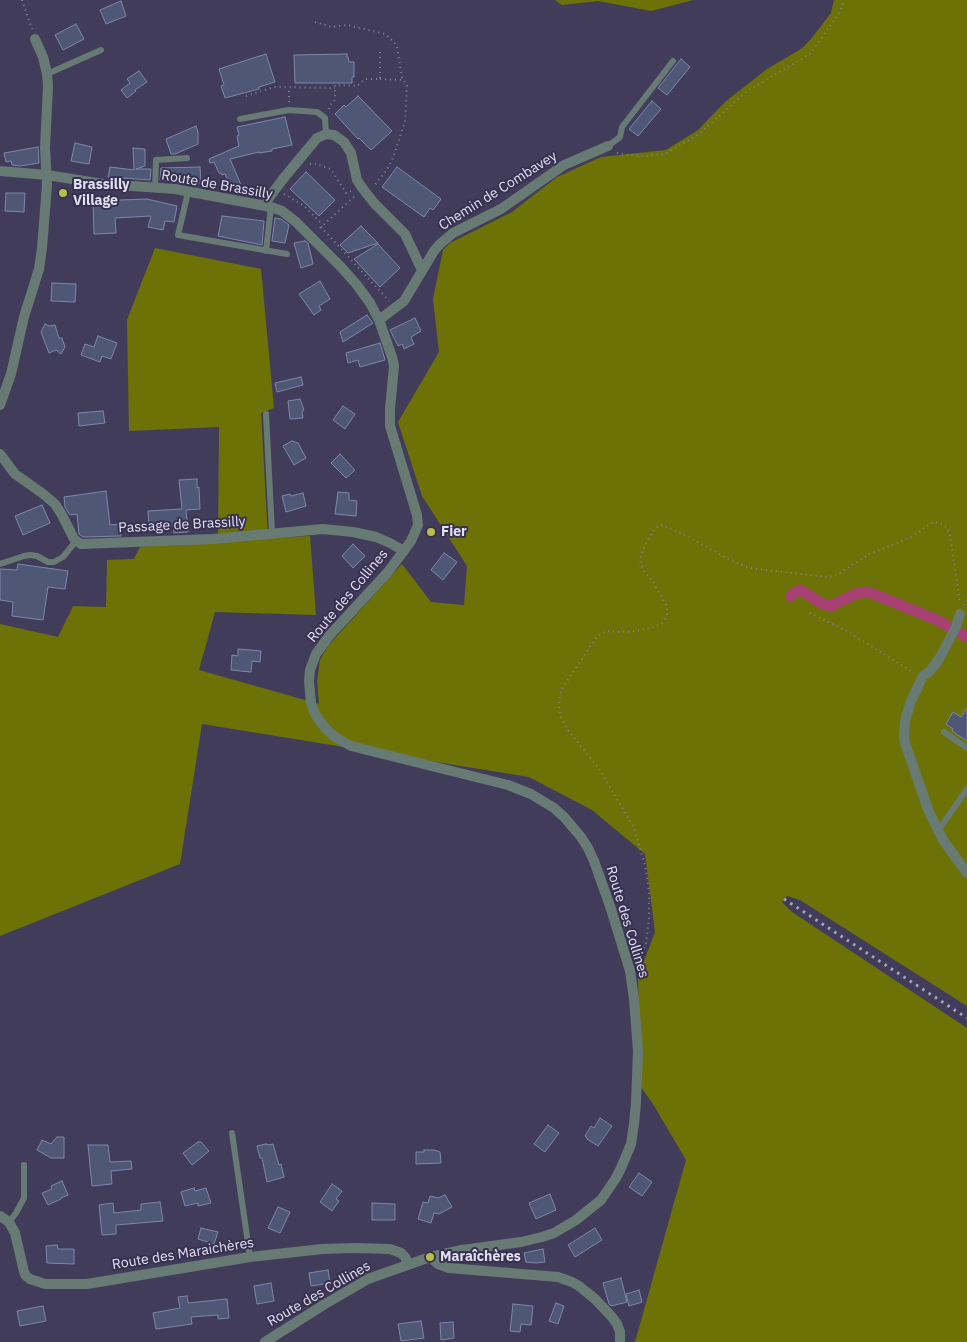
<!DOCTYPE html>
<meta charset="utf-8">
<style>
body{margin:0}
canvas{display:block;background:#423c5b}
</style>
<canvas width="967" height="1342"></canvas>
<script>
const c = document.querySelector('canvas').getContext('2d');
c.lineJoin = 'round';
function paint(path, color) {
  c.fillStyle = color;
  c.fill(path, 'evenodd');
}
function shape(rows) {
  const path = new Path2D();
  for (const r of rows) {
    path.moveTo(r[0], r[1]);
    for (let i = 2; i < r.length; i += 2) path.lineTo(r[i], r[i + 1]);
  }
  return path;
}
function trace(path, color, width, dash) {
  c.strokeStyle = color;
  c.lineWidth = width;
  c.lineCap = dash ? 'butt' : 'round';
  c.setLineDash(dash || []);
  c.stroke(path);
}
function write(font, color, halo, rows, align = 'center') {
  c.font = font + ' "IBM Plex Sans",sans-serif';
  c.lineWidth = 4;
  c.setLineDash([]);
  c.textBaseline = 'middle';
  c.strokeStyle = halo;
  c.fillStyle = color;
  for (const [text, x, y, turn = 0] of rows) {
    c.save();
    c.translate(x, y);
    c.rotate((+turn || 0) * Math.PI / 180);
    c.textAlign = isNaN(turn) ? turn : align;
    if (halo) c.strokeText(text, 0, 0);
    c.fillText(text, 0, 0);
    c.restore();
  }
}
const green = shape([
 [555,0,693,0,651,11,598,1,562,5],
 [834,0,967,0,967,1006,800,900,787,896,782,902,792,912,967,1028,967,1342,635,1342,686,1160,653,1104,641,1087,638,977,655,932,645,854,592,810,529,777,202,724,180,864,0,936,0,624,58,637,73,606,106,607,107,560,134,559,140,547,218,540,219,427,129,431,127,320,155,248,261,269,274,408,261,413,268,538,310,536,316,615,215,612,199,670,319,704,317,681,320,660,328,646,402,564,431,602,464,605,467,566,422,496,398,422,439,352,433,299,443,250,450,243,512,212,557,177,601,157,666,150,698,130,725,102,767,69,801,49,811,39,831,13]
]);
const canal = shape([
 [791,596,795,592,800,590,823,604,831,606,855,594,865,592,871,593,937,620,967,637]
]);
const building = shape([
 [121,1,126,16,106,24,100,10,121,1],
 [76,24,84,39,63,50,55,35,76,24],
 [266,54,275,82,259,87,259,89,225,98,221,86,224,85,219,69,266,54],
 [347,54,347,57,348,57,349,62,354,62,354,77,352,77,352,83,295,83,294,55,347,54],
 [681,59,690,67,667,95,658,88,681,59],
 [139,71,147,82,135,90,136,91,127,98,121,90,130,83,127,79,139,71],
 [358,96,392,131,371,150,359,138,358,139,335,114,344,105,346,107,358,96],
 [652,101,661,109,638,136,629,129,652,101],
 [285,117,292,145,272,149,272,151,259,153,259,152,230,159,241,185,229,183,225,174,222,175,221,173,219,173,214,162,210,163,209,159,239,146,237,136,239,135,237,127,285,117],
 [196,126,198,132,198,144,175,154,171,154,166,139,196,126],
 [75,143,92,147,89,164,71,161,75,143],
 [38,147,39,163,20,166,12,165,11,161,6,162,4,153,38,147],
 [133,148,145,149,145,166,136,169,151,169,150,180,108,177,110,167,134,170,133,148],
 [200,167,201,183,182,183,160,180,161,168,200,167],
 [397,167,441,199,433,210,430,208,424,217,382,187,397,167],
 [306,172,335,200,319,216,290,189,306,172],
 [6,193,25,193,24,212,5,211,6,193],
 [147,199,177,206,174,222,165,221,163,230,148,227,151,216,115,218,116,233,94,234,93,201,147,199],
 [222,216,264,221,262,245,218,236,222,216],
 [275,218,281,219,289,225,285,243,272,241,275,218],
 [361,226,378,243,348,253,340,245,361,226],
 [305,241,308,243,313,264,301,268,294,243,305,241],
 [378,244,400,268,380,287,354,259,378,244],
 [320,281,330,299,319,306,321,310,314,315,299,294,320,281],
 [52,283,76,284,75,302,51,301,52,283],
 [367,315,373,323,343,342,340,332,367,315],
 [415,318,421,331,411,337,414,344,404,349,402,344,398,346,390,330,415,318],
 [45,324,49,326,55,325,59,338,62,338,65,347,61,354,56,350,49,353,41,332,45,324],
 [98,336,117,343,111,359,102,356,100,362,81,355,85,344,94,347,98,336],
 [380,343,385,360,360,367,358,360,348,363,346,353,380,343],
 [301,377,303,385,277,392,275,383,301,377],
 [300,399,304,410,302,412,303,418,290,419,288,401,300,399],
 [343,406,355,414,345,429,333,420,343,406],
 [103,411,105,423,79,426,78,413,103,411],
 [292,441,298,443,306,458,294,465,283,446,292,441],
 [340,454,355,470,346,478,331,463,340,454],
 [197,479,197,488,199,487,200,509,186,510,188,532,174,533,173,525,149,526,148,511,182,509,179,480,197,479],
 [106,491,110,525,120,524,121,536,83,537,79,534,77,514,70,515,65,507,64,497,106,491],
 [338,492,349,493,349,500,357,501,356,516,335,514,338,492],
 [303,493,306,506,286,512,282,496,290,494,291,496,303,493],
 [42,505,50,523,23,535,15,516,42,505],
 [353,544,365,556,353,568,342,556,353,544],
 [444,553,457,562,443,580,431,570,444,553],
 [18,564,68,571,65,589,48,587,43,620,12,616,13,602,0,600,0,569,17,570,18,564],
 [238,649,261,651,260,662,252,661,251,672,231,670,232,655,238,656,238,649],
 [967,708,967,741,952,731,953,729,946,724,953,712,961,717,967,708],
 [600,1118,612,1126,598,1146,587,1139,587,1138,585,1136,591,1126,594,1128,600,1118],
 [548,1125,559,1133,545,1152,534,1144,548,1125],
 [57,1137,64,1137,64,1158,51,1158,37,1150,42,1140,51,1144,57,1137],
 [198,1142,201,1142,209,1151,192,1165,183,1153,198,1142],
 [266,1144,269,1145,273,1144,279,1165,281,1164,284,1177,267,1182,262,1158,260,1158,257,1146,266,1144],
 [88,1145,108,1145,110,1162,131,1161,132,1169,111,1171,112,1184,92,1186,88,1145],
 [424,1150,434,1150,440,1152,441,1163,416,1164,416,1152,424,1152,424,1150],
 [639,1173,652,1182,642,1196,629,1187,639,1173],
 [62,1181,68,1195,61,1198,61,1199,48,1205,42,1193,52,1189,51,1186,62,1181],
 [332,1184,342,1191,336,1199,339,1201,332,1211,320,1202,332,1184],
 [194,1188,195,1191,206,1188,211,1203,198,1206,198,1203,185,1206,181,1192,194,1188],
 [550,1194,556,1210,536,1219,529,1203,550,1194],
 [445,1195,452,1207,439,1214,434,1213,431,1223,418,1219,423,1202,428,1203,430,1196,438,1198,445,1195],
 [160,1202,163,1221,116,1225,116,1234,102,1235,99,1205,113,1203,114,1213,141,1210,141,1204,160,1202],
 [372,1203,395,1204,395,1220,372,1220,372,1203],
 [278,1207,290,1212,280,1233,268,1228,278,1207],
 [201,1228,218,1232,214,1244,198,1239,201,1228],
 [595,1228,602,1240,575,1257,568,1245,595,1228],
 [57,1245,58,1249,74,1249,74,1264,47,1263,46,1246,57,1245],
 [543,1249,545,1262,536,1263,526,1262,524,1253,543,1249],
 [328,1270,330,1283,311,1286,309,1273,328,1270],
 [621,1278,627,1302,611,1306,609,1304,603,1283,621,1278],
 [271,1283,274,1301,257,1304,254,1286,271,1283],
 [639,1290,642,1302,629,1306,626,1294,639,1290],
 [187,1296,188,1303,227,1299,229,1318,218,1319,218,1315,191,1317,192,1324,156,1329,153,1313,180,1308,178,1297,187,1296],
 [556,1303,564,1306,558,1324,549,1321,556,1303],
 [513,1304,533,1306,531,1325,521,1324,520,1332,510,1331,513,1304],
 [43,1306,46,1321,20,1326,17,1311,43,1306],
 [421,1321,424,1338,401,1341,398,1324,421,1321],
 [453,1322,454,1338,441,1340,440,1323,453,1322]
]);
const path = shape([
 [22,0,32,29],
 [315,22,332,27,348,25,385,34,394,42,397,47,402,77,407,86,405,121,393,158,386,171,374,186],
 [380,79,404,80],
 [246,96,274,87,335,88],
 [289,102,289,87],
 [329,109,330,105,334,102,335,99,335,85,357,86,365,79,380,79,380,48],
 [617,153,619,154,645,156,665,154,699,134,747,91,810,54,840,12,844,0],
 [310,164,313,163,331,169,346,193,351,191],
 [284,194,303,205,323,225],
 [321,227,389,301],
 [320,228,355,196],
 [964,605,967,600],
 [810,613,847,631,914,673],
 [638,962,646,943,649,919,649,891,645,865,634,828,600,770,567,729,561,717,559,706,560,695,563,687,596,638,602,633,610,631,631,632,654,627,662,623,665,619,667,615,667,607,652,580,644,571,640,561,642,551,654,529,660,525,664,526,685,535,730,560,747,567,757,569,828,577,837,575,869,554,900,542,913,536,931,523,936,522,942,524,947,528,950,535,960,604]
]);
const lane = shape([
 [47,74,101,50],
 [240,119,289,110,317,112,325,118,326,134],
 [608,146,620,137,622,127,673,61],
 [155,188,156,160,187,158],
 [188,192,178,235,287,254],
 [266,251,271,207],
 [266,414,272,533],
 [0,564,24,556,30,555,37,556,48,562,54,562,63,557,76,541],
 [944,732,967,748],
 [938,831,967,789],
 [232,1133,250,1257],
 [9,1222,16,1213,24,1198,24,1165]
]);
const street = shape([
 [0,171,47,175,103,184,175,189,271,207,282,211,296,222,341,267,357,285,370,303,379,320,392,357,394,366,390,409,390,426,417,515,418,525,411,541,388,572,329,636,316,654,310,670,309,681,311,703,314,712,319,720,326,729,335,737,351,746,508,785,531,794,554,808,564,817,581,837,588,848,594,861,611,909,630,971,634,999,638,1051,636,1103,634,1124,631,1144,621,1168,616,1178,601,1200,576,1220,554,1233,542,1237,521,1242,462,1250,430,1257,368,1279,325,1304,265,1342],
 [266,205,268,199,283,179,317,138,326,134,334,135,344,142,351,153,357,180,363,189,374,203,405,234,422,270],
 [379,320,404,301,434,251,440,244,453,233,501,209,564,165,608,146],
 [0,405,11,374,24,317,39,269,42,248,47,185,45,148,48,86,47,74,43,57,35,39],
 [0,454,15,474,42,493,55,504,62,515,74,539,81,544,213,539,323,529,353,532,376,537,390,543,404,551],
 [960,614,956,627,939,659,930,671,923,676,911,701,905,721,904,736,905,743,929,812,943,840,967,873],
 [0,1216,9,1222,15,1233,24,1272,26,1276,30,1279,45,1284,87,1284,250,1257,322,1249,355,1248,390,1249,401,1253,405,1257,408,1264],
 [430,1257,438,1264,449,1268,558,1277,572,1282,579,1286,595,1299,612,1317,617,1324,620,1332,620,1342]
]);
const rail = shape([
 [784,899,967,1018]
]);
const markers = [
 [63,193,5,"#b9c046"],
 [431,532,5,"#b9c046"],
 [430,1257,5,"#b9c046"]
];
const poiNames = [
 ["Brassilly",73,185],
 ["Village",73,201],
 ["Fier",441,532],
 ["Maraîchères",440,1257]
];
const streetNames = [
 ["Route de Brassilly",217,185,10],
 ["Chemin de Combavey",498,191,-32],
 ["Passage de Brassilly",182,525,-3],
 ["Route des Collines",348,596,-50],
 ["Route des Collines",627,922,73],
 ["Route des Maraichères",183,1254,-9],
 ["Route des Collines",319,1294,-30]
];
paint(green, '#6d7206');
trace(canal, '#a74073', 11);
paint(building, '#4e5776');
trace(building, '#7d87a9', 1);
trace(path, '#85819b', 2, [1, 4]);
trace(lane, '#687a74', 6);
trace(street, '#687a74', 10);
trace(rail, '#a7a3bb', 3, [2.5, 5]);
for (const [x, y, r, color] of markers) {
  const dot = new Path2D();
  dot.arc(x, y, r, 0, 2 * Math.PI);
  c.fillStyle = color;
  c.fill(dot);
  trace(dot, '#373150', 2);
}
write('bold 14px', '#e4e1f5', '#373150', poiNames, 'left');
write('14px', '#e4e1f5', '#373150', streetNames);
</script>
